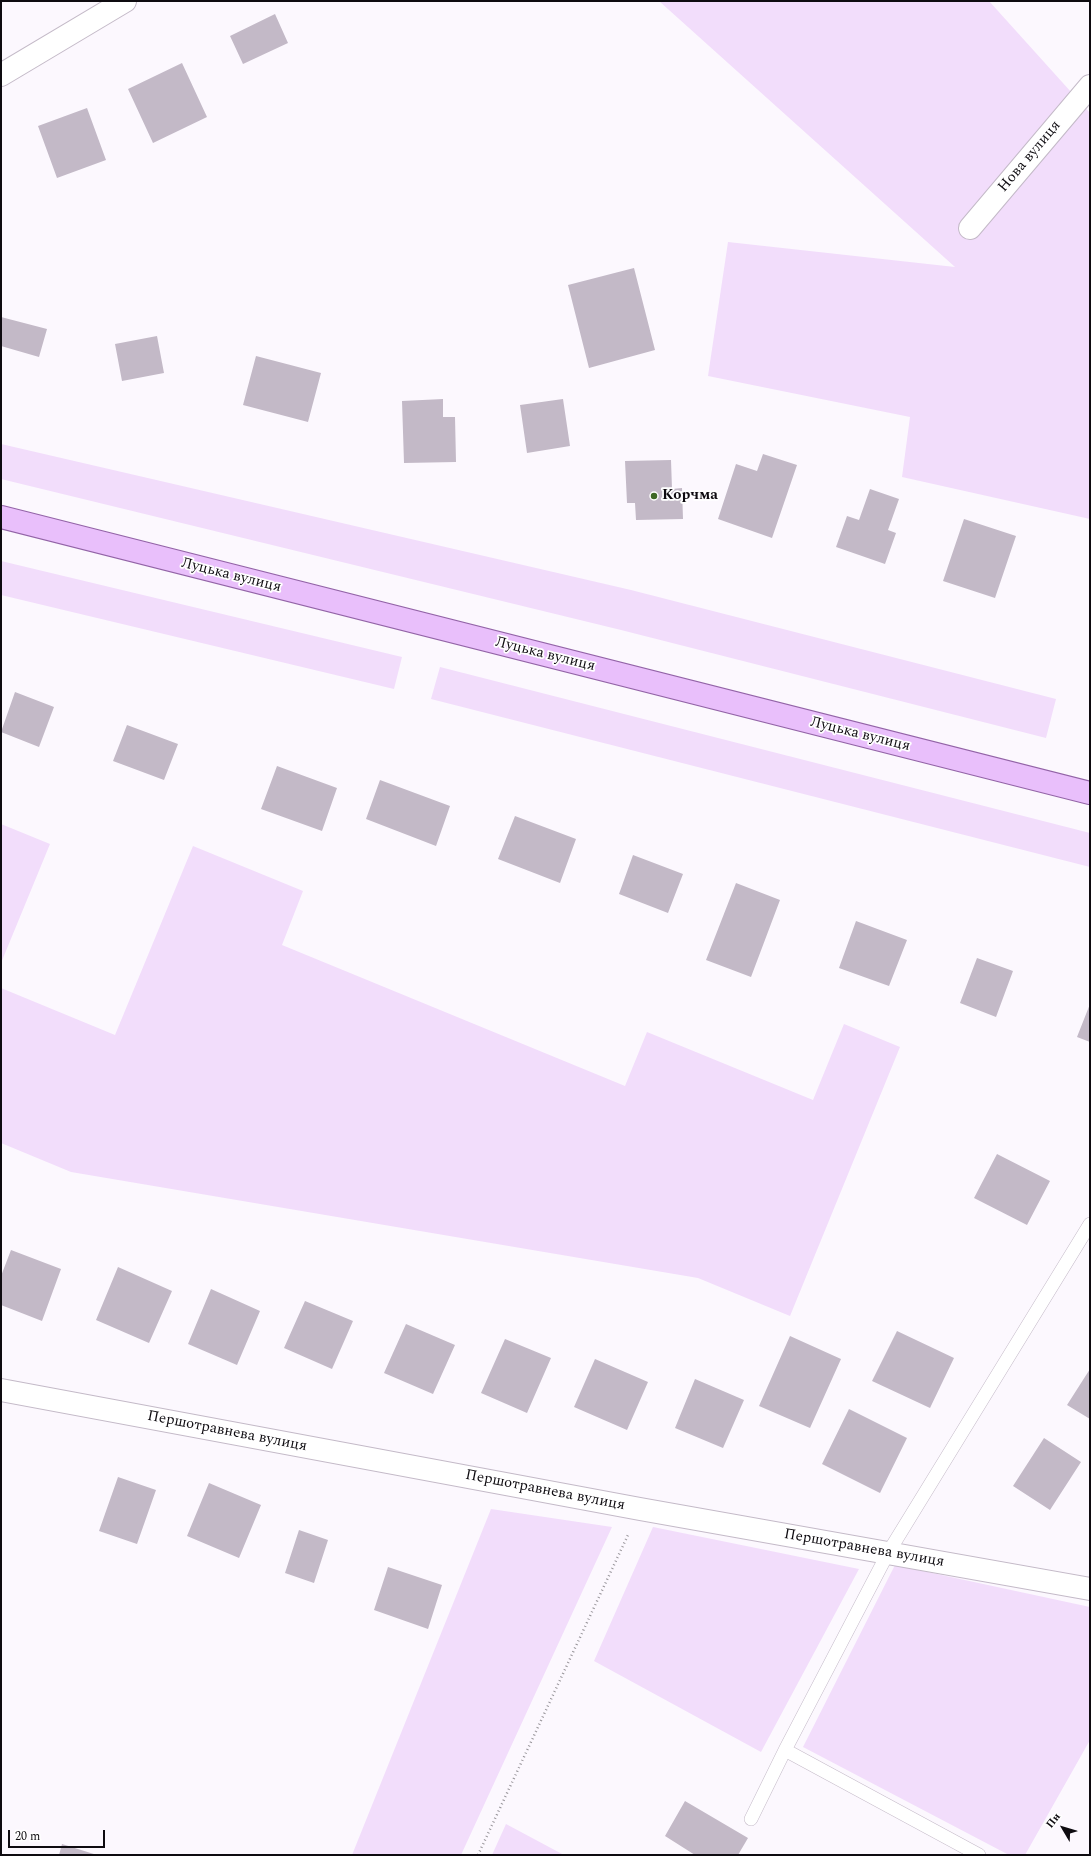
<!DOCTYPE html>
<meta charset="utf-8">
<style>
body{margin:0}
#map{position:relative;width:1091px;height:1856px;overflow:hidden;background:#fcf8fe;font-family:Spectral,serif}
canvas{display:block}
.frame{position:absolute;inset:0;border:2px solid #0e0b10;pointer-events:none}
.north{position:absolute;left:1043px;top:1808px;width:40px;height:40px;-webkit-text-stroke:3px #fff;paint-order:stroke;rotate:308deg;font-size:11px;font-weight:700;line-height:16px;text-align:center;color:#0e0b10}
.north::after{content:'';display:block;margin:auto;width:14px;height:18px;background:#0e0b10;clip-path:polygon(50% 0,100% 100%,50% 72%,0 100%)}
.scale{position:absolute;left:8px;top:1830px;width:97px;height:18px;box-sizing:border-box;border:2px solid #0e0b10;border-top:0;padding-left:5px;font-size:12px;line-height:14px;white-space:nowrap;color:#0e0b10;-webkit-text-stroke:3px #fff;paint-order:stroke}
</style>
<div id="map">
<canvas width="1091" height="1856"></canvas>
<div class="frame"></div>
<div class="north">Пн</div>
<div class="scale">20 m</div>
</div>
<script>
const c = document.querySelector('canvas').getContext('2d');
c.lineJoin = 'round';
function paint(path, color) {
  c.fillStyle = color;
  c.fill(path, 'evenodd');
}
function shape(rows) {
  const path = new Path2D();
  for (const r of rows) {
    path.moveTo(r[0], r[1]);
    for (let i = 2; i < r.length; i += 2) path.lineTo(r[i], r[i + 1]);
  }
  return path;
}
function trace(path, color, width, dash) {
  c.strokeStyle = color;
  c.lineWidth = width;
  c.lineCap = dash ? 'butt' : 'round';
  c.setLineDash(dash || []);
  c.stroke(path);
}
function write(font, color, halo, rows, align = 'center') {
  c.font = font + ' Spectral,serif';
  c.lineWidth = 3.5;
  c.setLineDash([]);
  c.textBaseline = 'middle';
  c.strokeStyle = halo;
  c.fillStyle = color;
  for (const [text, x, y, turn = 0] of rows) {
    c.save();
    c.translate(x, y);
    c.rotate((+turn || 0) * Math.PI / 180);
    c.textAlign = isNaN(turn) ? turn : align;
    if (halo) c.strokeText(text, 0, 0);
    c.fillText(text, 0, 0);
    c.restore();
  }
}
const green = shape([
 [659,1,989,1,1090,113,1090,519,902,477,910,417,708,376,728,242,955,267],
 [1,444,631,590,1056,699,1046,738,621,630,1,479],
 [1,561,402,657,394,689,1,595],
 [440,667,1090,833,1090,867,431,699],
 [1,824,50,844,1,963],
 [193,846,303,891,282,945,625,1086,647,1032,813,1100,844,1024,900,1047,790,1316,698,1278,71,1172,1,1143,1,988,115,1035],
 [491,1509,612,1527,461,1855,352,1855],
 [653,1527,859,1569,761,1752,594,1661],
 [895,1565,1090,1607,1090,1740,1025,1855,1009,1855,803,1747],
 [506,1824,564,1855,492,1855]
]);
const building = shape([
 [275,14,288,43,243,64,230,36],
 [182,63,207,117,153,143,128,89],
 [87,108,106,160,57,178,38,126],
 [634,268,655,350,589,368,568,285],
 [1,317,47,329,39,357,1,346],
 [157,336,164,373,122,381,115,344],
 [256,356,321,373,308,422,243,405],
 [443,399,443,417,455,417,456,462,404,463,402,401],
 [563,399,570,446,527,453,520,405],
 [763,454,797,465,772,538,718,519,736,464,757,471],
 [671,460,672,489,682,488,683,519,636,520,635,503,627,503,625,461],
 [870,489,899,499,888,530,896,533,885,564,836,547,847,516,859,520],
 [964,519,1016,536,995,598,943,581],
 [15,692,54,707,39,747,1,732],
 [127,725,178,744,164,780,113,761],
 [277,766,337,788,322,831,261,809],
 [380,780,450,806,436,846,366,819],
 [515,816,576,839,560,883,498,859],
 [633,855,683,874,668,913,619,894],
 [736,883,780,900,751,977,706,960],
 [856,921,907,940,889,986,839,968],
 [977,958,1013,971,996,1017,960,1003],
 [1090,1004,1090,1042,1077,1037],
 [997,1154,1050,1181,1027,1225,974,1198],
 [11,1250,61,1269,42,1321,1,1305,1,1276],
 [118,1267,172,1291,149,1343,96,1320],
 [211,1289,260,1311,237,1365,188,1344],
 [305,1301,353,1321,332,1369,284,1348],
 [406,1324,455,1345,433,1394,384,1373],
 [897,1331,954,1358,930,1408,872,1381],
 [790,1336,841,1359,810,1428,759,1406],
 [505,1339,551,1358,527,1413,481,1393],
 [595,1359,648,1382,627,1430,574,1407],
 [1090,1369,1090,1419,1067,1405],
 [695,1379,744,1400,723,1448,675,1428],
 [849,1409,907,1438,880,1493,822,1464],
 [1044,1438,1081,1462,1050,1510,1013,1486],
 [118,1477,156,1490,137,1544,99,1531],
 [209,1483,261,1505,239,1558,187,1536],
 [299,1530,328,1540,314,1583,285,1573],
 [388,1567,442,1585,428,1629,374,1610],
 [685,1801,748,1838,738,1855,695,1855,665,1836],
 [62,1844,97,1855,59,1855]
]);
const path = shape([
 [478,1855,628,1535]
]);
const service = shape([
 [785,1750,979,1855],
 [751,1819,785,1750,888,1553,1090,1224]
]);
const minor = shape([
 [1,75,125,1],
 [970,228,1090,86],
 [1,1390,640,1509,1090,1589]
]);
const primary = shape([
 [1,517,1090,793]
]);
const markers = [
 [654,496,4,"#3e6825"]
];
const streetNames = [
 ["Нова вулиця",1030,157,-50],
 ["Луцька вулиця",231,576,14],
 ["Луцька вулиця",545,655,14],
 ["Луцька вулиця",860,735,14],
 ["Першотравнева вулиця",227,1432,11],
 ["Першотравнева вулиця",545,1491,11],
 ["Першотравнева вулиця",864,1549,10]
];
const poiNames = [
 ["Корчма",662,496]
];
paint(green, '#f2ddfb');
paint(building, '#c3b9c7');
trace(service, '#c4bac8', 14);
trace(minor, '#c4bac8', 24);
trace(primary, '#9364a7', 24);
trace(path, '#98959a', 2.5, [1, 3]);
trace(service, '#fff', 13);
trace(minor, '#fff', 22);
trace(primary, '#e9bffb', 22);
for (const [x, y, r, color] of markers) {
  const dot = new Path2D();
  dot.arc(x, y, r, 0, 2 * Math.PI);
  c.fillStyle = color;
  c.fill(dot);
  trace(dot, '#fff', 1.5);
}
write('15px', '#0e0b10', '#fff', streetNames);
write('bold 15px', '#0e0b10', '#fff', poiNames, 'left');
</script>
